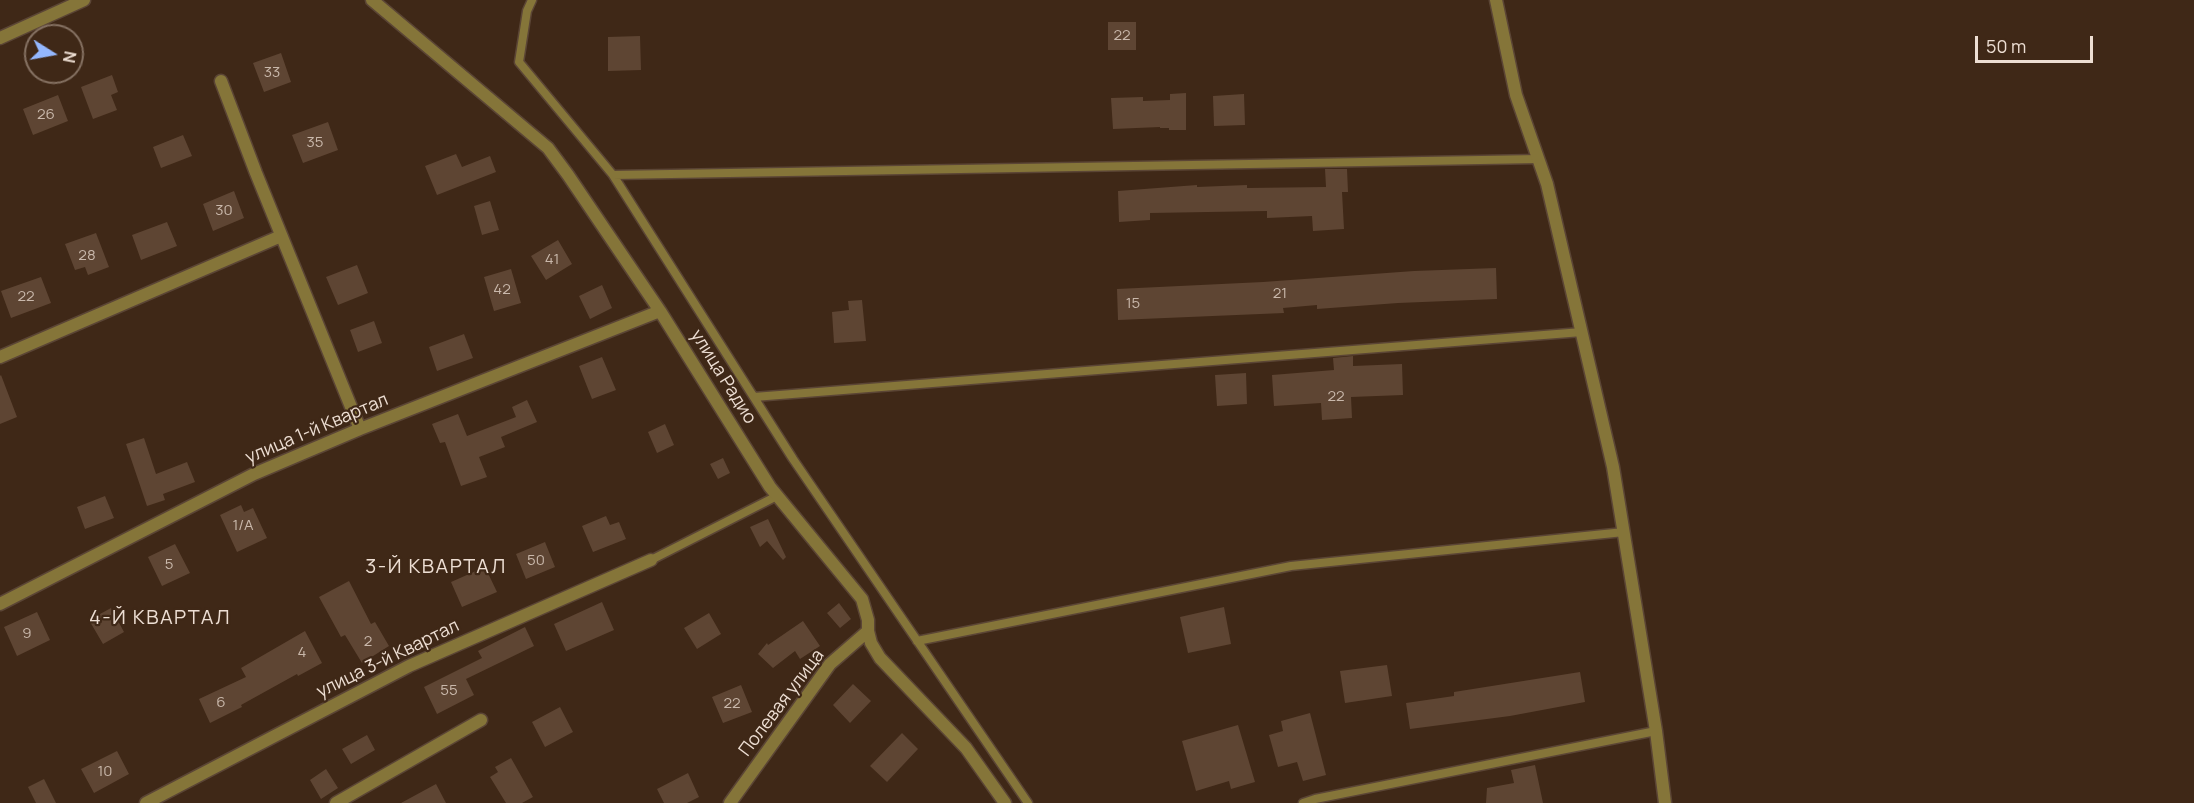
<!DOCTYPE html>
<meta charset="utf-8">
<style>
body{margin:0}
#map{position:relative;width:2194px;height:803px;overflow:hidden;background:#3f2817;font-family:Manrope,sans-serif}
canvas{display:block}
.north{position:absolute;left:24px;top:24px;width:60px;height:60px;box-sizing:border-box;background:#3f2817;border:2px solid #857162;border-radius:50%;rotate:101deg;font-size:16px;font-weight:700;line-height:24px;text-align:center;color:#edded3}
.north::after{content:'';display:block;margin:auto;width:21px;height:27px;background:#94b7fd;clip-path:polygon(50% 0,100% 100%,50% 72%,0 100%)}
.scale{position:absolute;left:1975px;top:36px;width:118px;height:27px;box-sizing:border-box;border:3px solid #edded3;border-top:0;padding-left:8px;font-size:18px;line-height:21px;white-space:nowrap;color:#edded3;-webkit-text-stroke:4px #3f2817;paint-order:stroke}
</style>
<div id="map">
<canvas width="2194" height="803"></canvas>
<div class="north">N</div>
<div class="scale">50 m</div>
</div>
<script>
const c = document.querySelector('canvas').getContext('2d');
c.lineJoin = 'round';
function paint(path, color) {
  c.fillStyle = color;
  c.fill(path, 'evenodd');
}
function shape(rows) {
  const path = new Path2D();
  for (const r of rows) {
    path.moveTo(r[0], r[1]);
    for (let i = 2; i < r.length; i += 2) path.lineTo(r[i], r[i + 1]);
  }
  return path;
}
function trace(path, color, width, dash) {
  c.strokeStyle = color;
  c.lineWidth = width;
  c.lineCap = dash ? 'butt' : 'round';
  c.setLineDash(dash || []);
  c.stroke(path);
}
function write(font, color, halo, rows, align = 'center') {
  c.font = font + ' Manrope,sans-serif';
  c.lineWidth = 4.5;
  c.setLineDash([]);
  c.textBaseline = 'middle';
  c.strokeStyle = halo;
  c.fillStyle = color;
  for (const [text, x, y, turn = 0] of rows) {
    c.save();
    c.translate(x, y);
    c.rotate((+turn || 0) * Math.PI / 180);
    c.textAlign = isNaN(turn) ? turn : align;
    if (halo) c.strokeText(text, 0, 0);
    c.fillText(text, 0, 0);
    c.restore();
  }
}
const building = shape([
 [1108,22,1136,22,1136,50,1108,50],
 [640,36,641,70,608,71,608,37],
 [281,53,291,82,264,92,253,63],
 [112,75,118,92,111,95,117,110,93,119,81,87],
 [1186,93,1186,130,1169,130,1169,128,1160,128,1160,127,1113,129,1111,98,1143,97,1143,101,1170,100,1170,94],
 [1244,94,1245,125,1214,126,1213,96],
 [58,95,68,121,33,135,23,109],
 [328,122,338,150,303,163,292,135],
 [183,135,192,156,161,168,153,147],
 [456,154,462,167,490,156,496,172,437,195,425,166],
 [1325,169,1347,169,1348,192,1342,192,1344,229,1313,231,1312,216,1267,218,1267,211,1150,213,1150,220,1119,222,1118,191,1197,185,1197,187,1247,185,1247,188,1326,187],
 [234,191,244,218,213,231,203,204],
 [490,201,499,230,482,235,474,206],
 [167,222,177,246,141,260,132,235],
 [96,233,109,267,88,275,85,267,75,270,65,244],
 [558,240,572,264,546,280,531,256],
 [357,265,368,293,338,305,326,277],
 [1496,268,1497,299,1398,303,1317,309,1317,305,1283,308,1284,313,1118,320,1117,289,1263,282,1414,271],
 [511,269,521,303,494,311,484,277],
 [41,277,51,303,11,318,1,291],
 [602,285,612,308,590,319,579,296],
 [862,300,866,341,834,343,832,312,849,310,848,301],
 [374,321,382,343,358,352,350,330],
 [464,334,473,358,437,371,429,347],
 [1353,356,1353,366,1402,364,1403,395,1351,397,1352,418,1322,420,1321,403,1274,406,1272,375,1334,370,1333,358],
 [602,357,616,390,592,399,579,366],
 [1246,373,1247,404,1217,406,1215,375],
 [1,375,17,417,0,424,0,376],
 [527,400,537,422,501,437,505,447,479,457,487,477,461,486,445,442,440,443,432,424,458,414,467,436,516,417,512,407],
 [665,424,674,445,657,453,648,432],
 [144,438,156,474,187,462,195,482,163,494,165,500,147,506,126,444],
 [723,458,730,473,718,479,710,464],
 [105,496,114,518,85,529,77,507],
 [241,505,244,512,253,508,267,538,237,552,220,515],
 [606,516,610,525,619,522,626,539,593,552,582,526],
 [768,519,786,557,783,560,767,541,760,547,750,527],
 [545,542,555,567,526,579,516,554],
 [175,544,190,573,162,586,148,557],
 [485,567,497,592,462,607,451,582],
 [349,581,371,624,375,622,389,646,362,663,345,635,341,637,319,597],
 [602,602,614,630,566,651,554,624],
 [839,603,851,619,840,628,827,613],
 [1224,607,1231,644,1188,653,1180,617],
 [111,608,124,632,103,644,89,620],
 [37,612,50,640,17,656,4,627],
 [709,613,721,634,697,649,684,628],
 [803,621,820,646,800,659,795,651,773,668,758,654,767,643,768,645],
 [525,627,534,646,466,679,474,695,437,714,424,687,482,658,478,651],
 [305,631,322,663,298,676,297,674,241,705,242,707,210,723,199,699,246,677,241,668],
 [1387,665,1392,696,1345,703,1340,671],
 [1580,672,1585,702,1510,716,1410,729,1406,703,1454,696,1454,692],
 [853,684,871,701,850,723,833,705],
 [741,685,752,712,723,723,712,697],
 [560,707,573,732,545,747,532,722],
 [1310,713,1326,775,1303,781,1297,762,1278,767,1269,735,1283,731,1281,721],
 [1238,725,1255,782,1231,789,1229,781,1196,791,1182,741],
 [902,733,918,749,887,782,870,766],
 [367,735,375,750,351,764,342,749],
 [117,751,129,774,94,793,81,769],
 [511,758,533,797,522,803,506,803,490,777,498,772,495,767],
 [1535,765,1543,803,1486,803,1487,788,1514,783,1511,770],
 [326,769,338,788,321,799,310,780],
 [688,773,699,797,687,803,664,803,657,789],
 [44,779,56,803,36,803,28,787],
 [436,784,446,803,401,803]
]);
const service = shape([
 [532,0,527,11,519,62,613,175,1539,159],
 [613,175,793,459,1028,803],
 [754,397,1582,332],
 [651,560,777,496],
 [917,641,1291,566,1624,532],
 [1303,803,1315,799,1656,731]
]);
const minor = shape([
 [372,0,548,148,568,175,660,311,770,487,862,599,868,620,868,631,871,643,880,658,966,748,1005,803],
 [1496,0,1516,95,1547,184,1613,467,1656,731,1665,803],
 [0,38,84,0],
 [221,81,256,173,360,429],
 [0,357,281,236],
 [0,604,254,474,360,429,660,311],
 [146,803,409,666,651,560],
 [336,803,481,720],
 [730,803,830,664,868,631]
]);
const numberNames = [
 ["22",1122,36],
 ["33",272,73],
 ["26",46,115],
 ["35",315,143],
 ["30",224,211],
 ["28",87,256],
 ["41",552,260],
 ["42",502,290],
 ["21",1280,294],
 ["22",26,297],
 ["15",1133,304],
 ["22",1336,397],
 ["1/А",243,526],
 ["50",536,561],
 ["5",169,565],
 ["9",27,634],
 ["2",368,642],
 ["4",302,653],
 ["55",449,691],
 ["6",221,703],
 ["22",732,704],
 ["10",105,772]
];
const streetNames = [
 ["улица Радио",723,377,58],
 ["улица 1-й Квартал",317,429,-23],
 ["улица 3-й Квартал",388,659,-26],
 ["Полевая улица",782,703,-53]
];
const neighbourhoodNames = [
 ["3-Й КВАРТАЛ",436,567],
 ["4-Й КВАРТАЛ",160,618]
];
paint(building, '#5e4533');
trace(service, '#5b4535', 11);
trace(minor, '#5b4535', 15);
trace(service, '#857539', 8);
trace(minor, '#857539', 12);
write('15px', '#c9b8ab', null, numberNames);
write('18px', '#edded3', '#3f2817', streetNames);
c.letterSpacing = '1.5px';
write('20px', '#edded3', '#3f2817', neighbourhoodNames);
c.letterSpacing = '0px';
</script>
